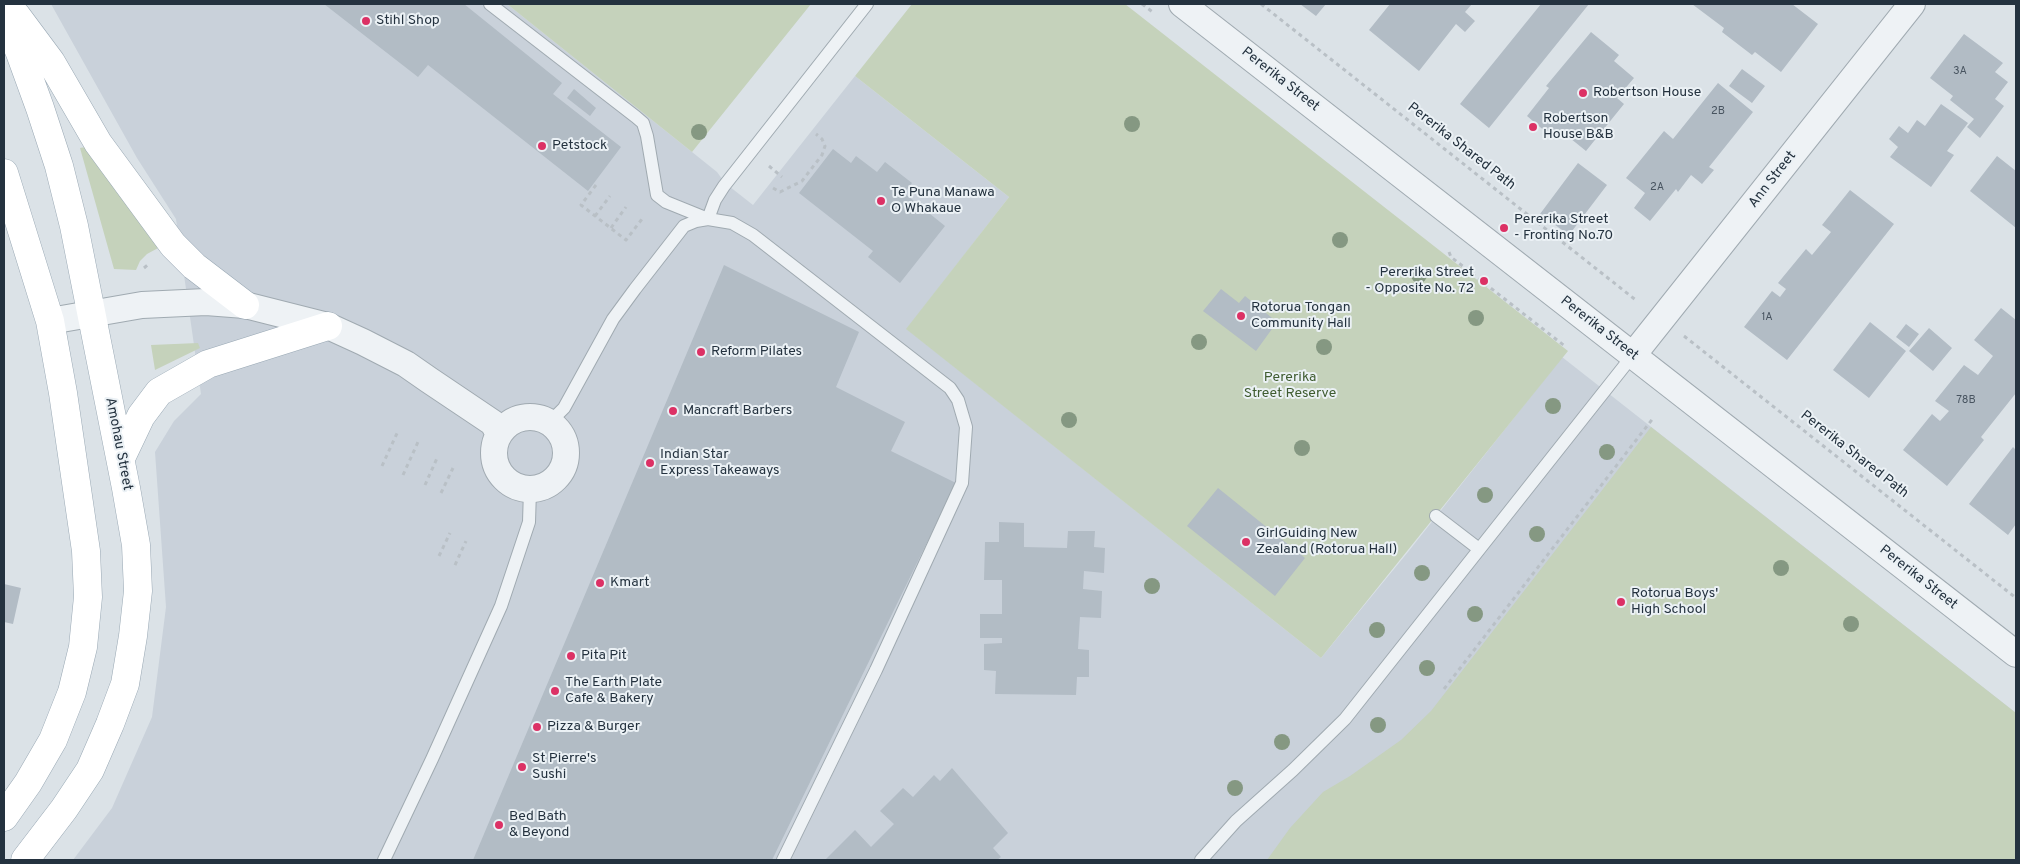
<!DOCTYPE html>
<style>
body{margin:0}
#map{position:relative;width:2020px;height:864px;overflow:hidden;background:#dbe2e7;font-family:Overpass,sans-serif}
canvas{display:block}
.frame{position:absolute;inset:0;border:5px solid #24323f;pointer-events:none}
</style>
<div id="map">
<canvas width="2020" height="864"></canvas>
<div class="frame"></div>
</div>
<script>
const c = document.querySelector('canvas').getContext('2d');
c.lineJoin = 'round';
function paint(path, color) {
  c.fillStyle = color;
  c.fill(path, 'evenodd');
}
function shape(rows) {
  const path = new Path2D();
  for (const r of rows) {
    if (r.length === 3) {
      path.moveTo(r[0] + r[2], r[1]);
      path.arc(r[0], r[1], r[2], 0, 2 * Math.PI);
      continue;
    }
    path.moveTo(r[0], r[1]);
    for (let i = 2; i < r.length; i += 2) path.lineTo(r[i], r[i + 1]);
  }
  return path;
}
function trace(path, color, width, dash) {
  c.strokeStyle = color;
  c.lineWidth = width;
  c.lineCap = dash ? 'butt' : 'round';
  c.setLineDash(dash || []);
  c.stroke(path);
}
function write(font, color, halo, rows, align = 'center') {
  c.font = font + ' Overpass,sans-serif';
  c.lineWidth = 4;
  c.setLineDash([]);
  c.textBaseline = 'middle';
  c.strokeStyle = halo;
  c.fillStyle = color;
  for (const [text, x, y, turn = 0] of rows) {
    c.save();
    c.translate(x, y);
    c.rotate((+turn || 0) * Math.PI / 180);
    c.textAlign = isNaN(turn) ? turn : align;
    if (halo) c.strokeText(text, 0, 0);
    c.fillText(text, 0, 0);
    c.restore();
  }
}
const built = shape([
 [51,4,507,4,717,172,725,183,753,205,855,76,1009,197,907,329,1321,658,1408,552,1562,357,2016,713,2016,860,73,860,112,808,152,717,166,607,155,452,174,421,201,394,176,219,137,158]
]);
const green = shape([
 [507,4,811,4,692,152],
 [912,4,1125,4,1568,351,1321,658,906,329,1009,197,855,76],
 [85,147,160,247,147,254,140,261,136,270,114,269,80,148],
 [198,343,200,348,155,370,151,345],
 [1651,427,2016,713,2016,860,1267,860,1290,828,1323,792,1350,776,1401,740,1431,711]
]);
const building = shape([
 [324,4,464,4,562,83,553,94,621,147,588,191,428,65,418,77],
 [1300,4,1326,4,1316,16],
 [1390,4,1472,4,1465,12,1475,21,1465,32,1456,24,1419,71,1369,30],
 [1541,4,1589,4,1489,128,1460,104],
 [1692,4,1792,4,1818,24,1781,72,1755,52,1752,55,1722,32,1724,28],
 [1591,32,1619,55,1614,61,1634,78,1617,98,1624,104,1586,151,1560,130,1553,138,1527,116,1549,88,1546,86],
 [1964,34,2003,63,1995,72,2008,82,1995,99,2004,106,1980,138,1967,127,1974,119,1950,100,1953,96,1930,78],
 [1742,69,1765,86,1752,103,1729,86],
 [1718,83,1753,112,1709,167,1714,170,1702,184,1691,175,1678,192,1676,189,1650,221,1634,208,1645,193,1626,178,1664,131,1673,139],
 [574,89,596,108,590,116,567,98],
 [1941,104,1968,123,1947,151,1954,155,1931,187,1890,157,1898,147,1889,139,1899,126,1908,133,1917,120,1925,126],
 [833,149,851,163,856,156,877,172,885,162,912,183,904,193,945,226,900,283,868,257,873,251,799,193],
 [1997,156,2016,171,2016,228,1970,191],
 [1578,163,1607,185,1569,235,1540,214],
 [1850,190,1894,224,1787,360,1744,327,1772,291,1780,297,1786,289,1778,283,1806,249,1812,255,1831,232,1822,225],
 [724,265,859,332,836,387,905,422,891,451,956,483,772,860,473,860],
 [1221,289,1239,303,1245,296,1277,322,1256,351,1203,311],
 [2001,308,2016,320,2016,393,1981,437,1984,440,1947,486,1903,450,1932,414,1940,421,1949,411,1935,401,1964,365,1978,375,1993,356,1974,340],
 [1870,322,1906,351,1869,398,1833,370],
 [1906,324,1919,334,1909,347,1896,337],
 [1929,328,1952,348,1933,371,1909,351],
 [2013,447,2016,450,2016,524,2008,535,1969,504],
 [1218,488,1305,558,1275,596,1187,526],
 [999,522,1024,523,1024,547,1067,548,1068,531,1095,531,1094,547,1105,548,1104,573,1084,571,1083,589,1102,591,1101,618,1080,617,1078,649,1089,650,1089,677,1077,677,1076,695,995,694,996,671,984,670,984,644,1002,643,1002,638,980,638,980,614,1002,614,1002,580,984,580,985,542,999,542],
 [4,584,21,588,13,624,4,622],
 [952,768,1008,833,993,848,1001,857,997,860,825,860,855,830,871,847,894,824,880,811,903,788,913,797,934,775,940,781]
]);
const path = shape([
 [1142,4,1154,13],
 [1261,4,1637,301],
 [769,166,782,177],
 [596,185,581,205,626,240,642,219],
 [773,188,780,192,802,181,822,155,825,146,822,139,816,134],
 [595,216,610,196],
 [611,228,626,207],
 [1449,252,1451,257,1566,347],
 [144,268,150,263],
 [1684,336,2016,598],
 [382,466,398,431],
 [403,475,418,442],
 [425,485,438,456],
 [441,493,453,468],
 [439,556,450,533],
 [455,565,466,541],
 [1444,689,1654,417]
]);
const service = shape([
 [490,4,636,117,643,123,647,136,657,195,666,202,708,219],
 [708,219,715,200,724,186,867,4],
 [550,422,564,408,613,319,635,289,684,226,696,221,708,219,732,223,753,235,950,388,958,400,966,427,962,483,876,670,783,860],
 [1436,516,1479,549],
 [384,860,432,759,501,606,529,522,530,490],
 [1201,860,1236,821,1293,770,1345,719,1633,355]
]);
const minor = shape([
 [1182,4,2016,654],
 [50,321,142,305,206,302,245,305,328,326,363,342,406,364,429,380,493,423,499,434],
 [1633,355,1912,4],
 [530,453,36]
]);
const primary = shape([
 [4,14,20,53,40,108,59,166,74,226,126,488,136,545,138,591,133,636,125,684,110,724,90,770,64,809,25,860],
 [16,15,51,62,98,143,173,245,194,266,245,305],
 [4,173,50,321,63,393,86,551,88,597,83,647,72,692,53,740,28,783,4,817],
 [121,458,141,416,159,392,208,364,328,326]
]);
const trees = [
 [1132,124],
 [699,132],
 [1340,240],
 [1419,275],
 [1476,318],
 [1199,342],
 [1324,347],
 [1553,406],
 [1069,420],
 [1302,448],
 [1607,452],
 [1485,495],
 [1537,534],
 [1781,568],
 [1422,573],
 [1152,586],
 [1475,614],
 [1851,624],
 [1377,630],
 [1427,668],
 [1378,725],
 [1282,742],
 [1235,788]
];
const markers = [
 [366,21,5,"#dc3165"],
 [1583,93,5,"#dc3165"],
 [1533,127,5,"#dc3165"],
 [542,146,5,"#dc3165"],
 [881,201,5,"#dc3165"],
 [1504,228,5,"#dc3165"],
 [1484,281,5,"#dc3165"],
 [1241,316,5,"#dc3165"],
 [701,352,5,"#dc3165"],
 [673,411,5,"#dc3165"],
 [650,463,5,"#dc3165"],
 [1246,542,5,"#dc3165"],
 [600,583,5,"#dc3165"],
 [1621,602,5,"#dc3165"],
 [571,656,5,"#dc3165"],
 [555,691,5,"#dc3165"],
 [537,727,5,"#dc3165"],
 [522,767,5,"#dc3165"],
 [499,825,5,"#dc3165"]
];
const numberNames = [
 ["3A",1960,72],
 ["2B",1718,112],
 ["2A",1657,188],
 ["1A",1767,318],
 ["78B",1966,401]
];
const poiNames = [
 ["Stihl Shop",376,21],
 ["Robertson House",1593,93],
 ["Robertson",1543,119],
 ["House B&B",1543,135],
 ["Petstock",552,146],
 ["Te Puna Manawa",891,193],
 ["O Whakaue",891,209],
 ["Pererika Street",1514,220],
 ["- Fronting No.70",1514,236],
 ["Pererika Street",1474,273,"right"],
 ["- Opposite No. 72",1474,289,"right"],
 ["Rotorua Tongan",1251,308],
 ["Community Hall",1251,324],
 ["Reform Pilates",711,352],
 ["Mancraft Barbers",683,411],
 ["Indian Star",660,455],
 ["Express Takeaways",660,471],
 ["GirlGuiding New",1256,534],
 ["Zealand (Rotorua Hall)",1256,550],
 ["Kmart",610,583],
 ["Rotorua Boys'",1631,594],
 ["High School",1631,610],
 ["Pita Pit",581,656],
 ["The Earth Plate",565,683],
 ["Cafe & Bakery",565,699],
 ["Pizza & Burger",547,727],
 ["St Pierre's",532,759],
 ["Sushi",532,775],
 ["Bed Bath",509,817],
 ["& Beyond",509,833]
];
const streetNames = [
 ["Pererika Street",1280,80,38],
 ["Pererika Shared Path",1461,147,38],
 ["Ann Street",1773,180,-52],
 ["Pererika Street",1599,329,38],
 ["Amohau Street",118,444,79],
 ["Pererika Shared Path",1854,455,38],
 ["Pererika Street",1918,578,38]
];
const parkNames = [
 ["Pererika",1290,378],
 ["Street Reserve",1290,394]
];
paint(built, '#c9d1da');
paint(green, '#c5d2bb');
paint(building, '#b2bcc5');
trace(service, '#a0aab1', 14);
trace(minor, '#a0aab1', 28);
trace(primary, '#99a8b4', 29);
trace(path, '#b9c0c6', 3, [4, 4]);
trace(service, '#eef2f5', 12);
trace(minor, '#eef2f5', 26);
trace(primary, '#fff', 28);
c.fillStyle = '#859882';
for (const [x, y] of trees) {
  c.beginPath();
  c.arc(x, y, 8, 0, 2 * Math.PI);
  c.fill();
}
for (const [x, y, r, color] of markers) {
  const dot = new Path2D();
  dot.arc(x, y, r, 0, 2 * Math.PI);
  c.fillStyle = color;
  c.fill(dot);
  trace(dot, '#ebf1f5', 2);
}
write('11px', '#485460', null, numberNames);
write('14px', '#24323f', '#ebf1f5', poiNames, 'left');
write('14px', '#24323f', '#ebf1f5', streetNames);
write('14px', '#3f5c30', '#ebf1f5', parkNames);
</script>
